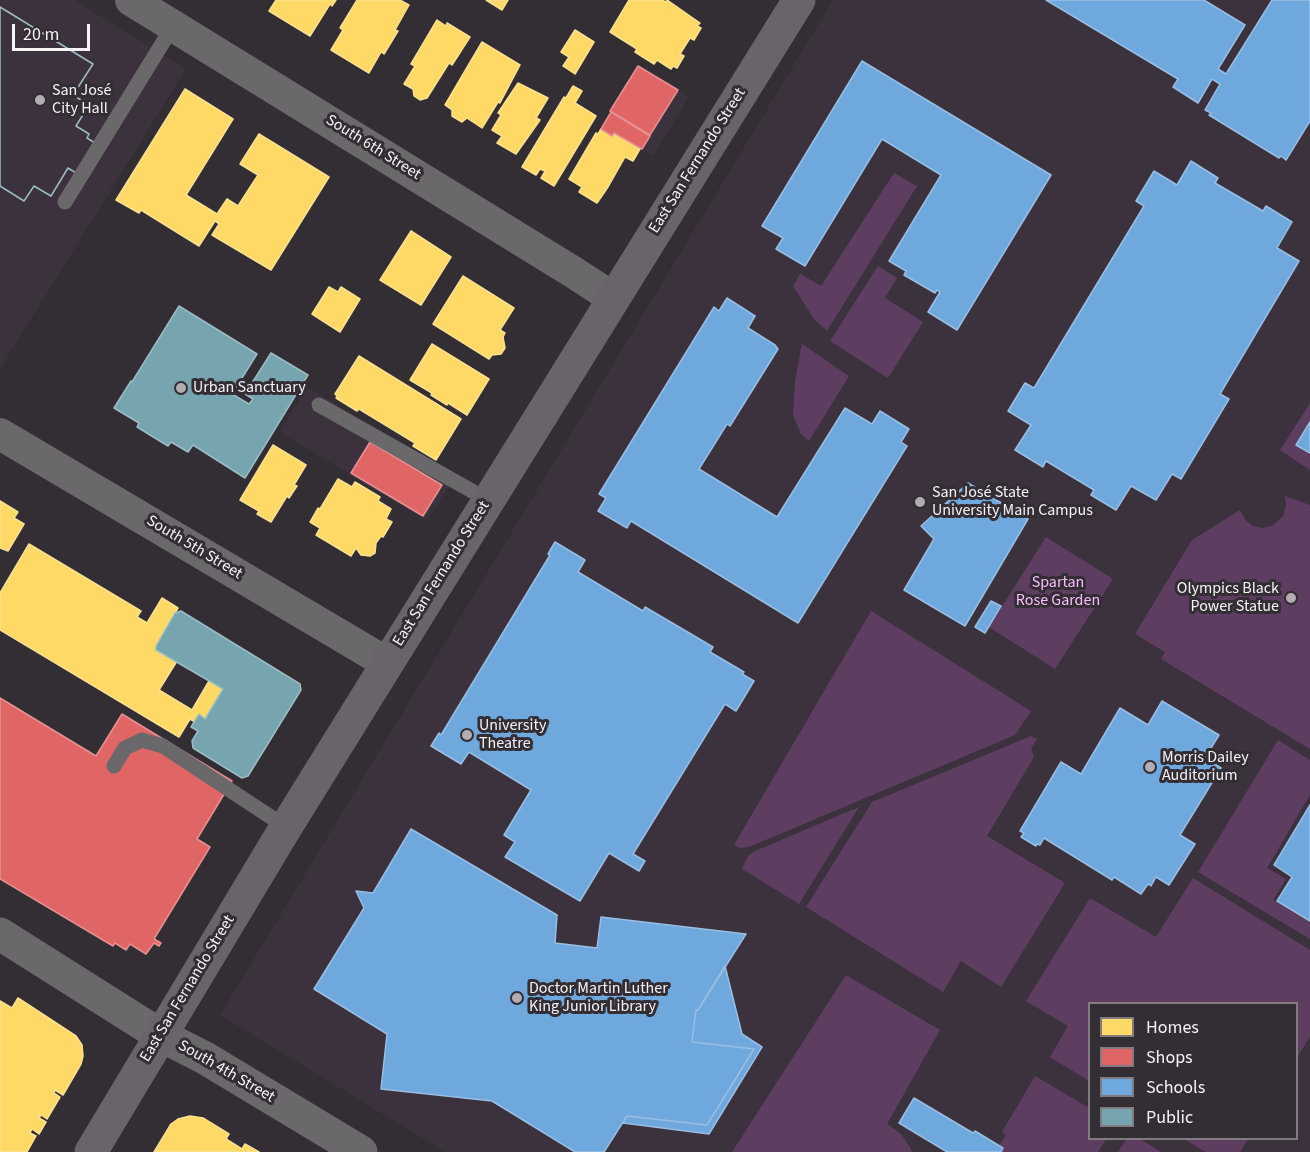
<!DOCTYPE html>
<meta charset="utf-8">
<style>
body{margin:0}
#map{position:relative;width:1310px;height:1152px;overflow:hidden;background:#322e33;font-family:"Source Sans 3",sans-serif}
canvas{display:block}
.legend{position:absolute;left:1088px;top:1002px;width:210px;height:138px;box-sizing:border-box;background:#332d34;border:2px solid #817c82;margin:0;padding:8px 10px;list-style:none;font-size:18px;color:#f6f2f6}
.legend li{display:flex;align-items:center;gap:12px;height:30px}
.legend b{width:30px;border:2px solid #817c82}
.scale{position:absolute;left:12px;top:24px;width:78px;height:27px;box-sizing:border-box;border:3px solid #f6f2f6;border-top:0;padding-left:8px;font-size:18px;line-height:21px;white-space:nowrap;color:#f6f2f6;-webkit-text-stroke:4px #332d34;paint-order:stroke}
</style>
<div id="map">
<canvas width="1310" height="1152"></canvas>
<ul class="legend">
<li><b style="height:16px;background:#ffd966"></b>Homes</li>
<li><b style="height:16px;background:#e06666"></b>Shops</li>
<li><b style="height:16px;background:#6fa8dc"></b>Schools</li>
<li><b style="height:16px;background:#76a5af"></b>Public</li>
</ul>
<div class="scale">20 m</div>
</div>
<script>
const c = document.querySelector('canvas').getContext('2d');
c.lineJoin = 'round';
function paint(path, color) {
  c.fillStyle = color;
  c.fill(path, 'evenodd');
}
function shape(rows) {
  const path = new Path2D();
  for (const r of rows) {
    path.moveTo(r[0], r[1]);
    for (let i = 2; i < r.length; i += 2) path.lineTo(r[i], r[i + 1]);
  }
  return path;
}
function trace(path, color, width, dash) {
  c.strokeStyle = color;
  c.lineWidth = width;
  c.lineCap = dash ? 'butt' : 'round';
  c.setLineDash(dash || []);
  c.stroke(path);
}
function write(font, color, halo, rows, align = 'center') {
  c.font = font + ' "Source Sans 3",sans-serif';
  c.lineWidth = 6;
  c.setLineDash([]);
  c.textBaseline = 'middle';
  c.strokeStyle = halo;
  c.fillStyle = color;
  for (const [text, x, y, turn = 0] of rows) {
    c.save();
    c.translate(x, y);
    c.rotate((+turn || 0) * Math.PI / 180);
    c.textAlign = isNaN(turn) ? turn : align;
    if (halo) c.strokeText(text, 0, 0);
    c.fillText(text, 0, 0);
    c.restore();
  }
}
const built = shape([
 [0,0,74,0,186,69,0,369],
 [833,0,1310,0,1310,1152,445,1152,220,1015],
 [1090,1004,1296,1004,1296,1138,1090,1138],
 [638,66,689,97,653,156,614,133,612,136,600,128],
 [307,387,456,476,427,521,280,432]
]);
const green = shape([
 [894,173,917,186,827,331,814,319,793,286,800,274,821,286],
 [878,266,897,278,885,298,923,322,888,378,830,341],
 [802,344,849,376,809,441,801,434,793,415,795,381],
 [1310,403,1310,422,1296,445,1310,453,1310,470,1280,450],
 [1285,496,1310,505,1310,749,1161,659,1165,652,1135,634,1192,540,1240,510,1246,521,1253,526,1262,528,1272,526,1283,516,1286,506],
 [1046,537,1113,579,1055,669,989,627],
 [871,611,1031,711,1015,735,749,847,740,848,734,845],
 [1031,736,1037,739,1031,749,1034,757,987,836,1065,883,1001,987,961,961,943,992,806,907,872,802],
 [1278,740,1310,760,1310,795,1267,868,1286,879,1273,900,1310,922,1310,939,1198,872],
 [859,807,799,904,742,869,748,856,755,851],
 [1193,878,1310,950,1310,1036,1297,1058,1296,1004,1090,1004,1089,1081,1050,1057,1068,1026,1026,1001,1090,898,1156,937],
 [846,975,940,1030,887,1124,901,1134,910,1147,912,1152,732,1152],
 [1035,1076,1089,1108,1090,1138,1106,1139,1098,1152,1000,1152,999,1146,1006,1135,1002,1132],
 [1127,1138,1140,1139,1161,1152,1118,1152],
 [1184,1139,1248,1139,1240,1152,1206,1152]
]);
const homes = shape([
 [276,0,336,0,332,6,330,4,310,36,269,11,276,0],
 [357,0,400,0,409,5,395,30,398,31,384,54,381,52,369,73,331,50,343,30,340,28,357,0],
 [486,0,508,0,502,10,486,0],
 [629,0,662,0,666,2,667,0,700,23,697,26,701,28,694,40,690,38,680,54,684,56,677,68,673,66,671,69,657,60,654,64,635,52,637,49,610,32,629,0],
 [437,20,446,26,447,23,470,37,452,65,449,63,427,98,420,100,414,96,413,89,404,84,415,66,411,64,437,20],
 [575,30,594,42,575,74,563,66,569,57,561,52,575,30],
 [482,42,520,65,500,103,498,102,482,128,467,118,462,122,452,116,452,110,445,105,482,42],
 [518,83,548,98,536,118,540,120,516,154,497,143,502,136,492,130,501,115,498,113,518,83],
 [573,86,582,91,575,103,596,116,554,186,541,178,545,171,540,169,536,175,522,167,564,97,566,98,573,86],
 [185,89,233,119,186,195,217,214,227,199,238,206,258,175,240,164,259,134,329,177,271,270,212,235,219,224,215,221,199,246,141,210,139,213,116,200,185,89],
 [601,129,612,136,614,133,640,149,633,161,625,157,608,187,597,203,579,192,582,187,569,179,596,133,598,134,601,129],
 [411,231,451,257,421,305,380,280,411,231],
 [463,276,514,308,500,330,505,333,503,337,505,348,501,354,492,355,489,359,433,324,463,276],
 [329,287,338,292,341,287,360,299,340,332,312,314,329,287],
 [432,344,489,379,467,415,448,403,447,405,431,395,432,393,410,380,432,344],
 [359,356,461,419,436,460,413,446,415,443,359,409,357,411,336,398,337,396,335,394,359,356],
 [273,445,306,465,294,485,297,486,289,498,287,496,271,522,257,514,259,511,240,500,273,445],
 [338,479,352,487,355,482,380,497,378,501,391,509,386,519,392,522,383,537,381,536,376,543,375,553,370,556,361,555,356,548,351,556,316,535,320,528,310,522,318,508,320,509,338,479],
 [0,501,18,512,14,518,24,524,8,551,0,548,0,501],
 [29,544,141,611,137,617,147,623,162,598,178,608,156,646,156,650,177,661,159,690,192,710,209,681,223,689,205,719,199,714,195,722,190,719,179,737,0,630,0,593,29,544],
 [18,998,76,1036,82,1045,83,1056,81,1064,63,1095,55,1090,54,1093,60,1097,47,1119,41,1115,39,1118,46,1122,39,1134,32,1129,30,1133,36,1136,27,1152,0,1152,0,1001,12,1008,18,998],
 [190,1116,203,1118,229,1134,226,1139,242,1149,245,1144,259,1152,154,1152,171,1124,178,1119,190,1116]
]);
const shops = shape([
 [638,66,678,90,650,135,610,111,638,66],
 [611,112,650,136,642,149,614,133,612,136,601,129,611,112],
 [370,442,442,485,423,516,351,473,370,442],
 [0,698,96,756,122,714,232,781,197,839,210,847,154,939,161,943,159,946,154,943,146,954,130,944,126,950,115,943,113,946,0,879,0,698]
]);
const schools = shape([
 [1046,0,1204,0,1245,25,1218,69,1226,74,1272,0,1310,0,1310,121,1286,160,1281,156,1279,158,1209,115,1211,113,1205,110,1220,84,1212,79,1198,103,1173,87,1178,79,1046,0],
 [862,61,1051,175,957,330,928,312,940,292,937,290,935,293,904,275,906,271,889,261,941,175,882,139,805,266,776,249,783,238,762,226,862,61],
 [1191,161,1218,178,1215,183,1263,211,1266,206,1292,222,1277,248,1299,261,1220,394,1229,399,1181,479,1172,474,1156,500,1131,486,1116,510,1091,495,1094,490,1046,461,1043,467,1015,450,1031,425,1008,411,1025,383,1034,388,1144,206,1136,201,1154,171,1177,185,1191,161],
 [727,298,755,316,748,328,775,345,778,349,730,426,727,424,699,469,777,517,845,408,872,424,880,411,909,429,901,442,907,446,798,623,631,521,627,528,598,511,606,498,599,494,714,307,719,311,727,298],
 [1310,422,1310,453,1296,445,1310,422],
 [968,483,1028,519,965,626,904,590,934,539,921,526,968,483],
 [555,542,585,560,578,572,643,611,645,607,713,647,710,652,744,672,742,674,754,681,736,711,725,704,633,854,645,861,639,871,609,853,580,901,505,857,515,842,504,835,531,790,469,752,461,764,431,746,439,733,441,735,550,555,548,554,555,542],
 [991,601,1001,606,985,633,975,627,991,601],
 [1162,701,1219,735,1205,758,1221,768,1180,835,1195,844,1169,885,1156,877,1151,886,1148,884,1141,894,1114,877,1112,880,1044,838,1040,845,1037,844,1036,846,1021,837,1024,833,1020,831,1061,762,1081,774,1120,708,1148,725,1162,701],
 [1310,805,1310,921,1277,901,1292,877,1274,865,1310,805],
 [411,829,557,915,555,943,597,948,601,917,746,934,698,1010,696,1010,692,1042,754,1049,707,1125,627,1116,604,1152,575,1152,492,1101,381,1089,387,1034,314,989,364,908,356,891,373,893,411,829],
 [725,966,742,1034,762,1047,709,1134,623,1123,627,1116,707,1125,754,1049,692,1042,696,1010,698,1010,725,966],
 [914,1098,973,1133,975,1131,1003,1148,1001,1152,947,1152,899,1123,914,1098]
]);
const public = shape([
 [0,7,93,64,73,95,89,105,76,126,89,134,87,138,95,143,76,173,68,168,51,196,34,186,24,201,0,186,0,7],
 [0,7,93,64,73,95,89,105,76,126,89,134,87,138,95,143,76,173,68,168,51,196,34,186,24,201,0,186,0,7],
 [179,306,257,354,232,394,249,404,253,399,245,394,271,353,308,375,245,478,193,445,188,452,171,442,168,446,137,427,139,423,114,408,131,381,132,382,179,306],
 [181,611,300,684,301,690,248,776,242,778,193,748,192,741,198,731,191,727,199,714,205,719,223,689,156,650,156,646,175,613,181,611]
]);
const service = shape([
 [65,202,173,26],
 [319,405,488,500],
 [114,766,125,748,142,740,163,746,286,827]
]);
const minor = shape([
 [131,0,573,272,613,298],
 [0,434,387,663]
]);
const tertiary = shape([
 [0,934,160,1035,205,1058,361,1152]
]);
const secondary = shape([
 [91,1152,286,827,799,0]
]);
const markers = [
 [40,100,6,"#b1adb2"],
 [181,388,6,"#b1adb2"],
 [920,502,6,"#b1adb2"],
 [1291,598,6,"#b1adb2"],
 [467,735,6,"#b1adb2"],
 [1150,767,6,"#b1adb2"],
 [517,998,6,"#b1adb2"]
];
const poiNames = [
 ["San José",52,91],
 ["City Hall",52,109],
 ["Urban Sanctuary",193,388],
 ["San José State",932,493],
 ["University Main Campus",932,511],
 ["Olympics Black",1279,589,"right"],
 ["Power Statue",1279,607,"right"],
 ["University",479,726],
 ["Theatre",479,744],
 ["Morris Dailey",1162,758],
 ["Auditorium",1162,776],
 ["Doctor Martin Luther",529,989],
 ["King Junior Library",529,1007]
];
const streetNames = [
 ["South 6th Street",373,148,32],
 ["East San Fernando Street",698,161,-58],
 ["South 5th Street",194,548,31],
 ["East San Fernando Street",442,574,-58],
 ["East San Fernando Street",188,989,-59],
 ["South 4th Street",226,1072,30]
];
const parkNames = [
 ["Spartan",1058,583],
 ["Rose Garden",1058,601]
];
paint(built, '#3c323d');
paint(green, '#5d3e61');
paint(homes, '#ffd966');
trace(homes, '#fce091', 1.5);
paint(shops, '#e06666');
trace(shops, '#e79091', 1.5);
paint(schools, '#6fa8dc');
trace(schools, '#98bee4', 1.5);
paint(public, '#76a5af');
trace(public, '#9cbcc4', 1.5);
trace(service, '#6a686a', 15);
trace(minor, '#6a686a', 32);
trace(tertiary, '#6a686a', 33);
trace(secondary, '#69646a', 33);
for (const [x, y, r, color] of markers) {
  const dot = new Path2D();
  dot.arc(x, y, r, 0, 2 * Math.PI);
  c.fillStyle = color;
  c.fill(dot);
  trace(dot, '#332d34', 2);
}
write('16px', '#f6f2f6', '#332d34', poiNames, 'left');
write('16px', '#f6f2f6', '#332d34', streetNames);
write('16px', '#f8bffe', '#332d34', parkNames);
</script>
